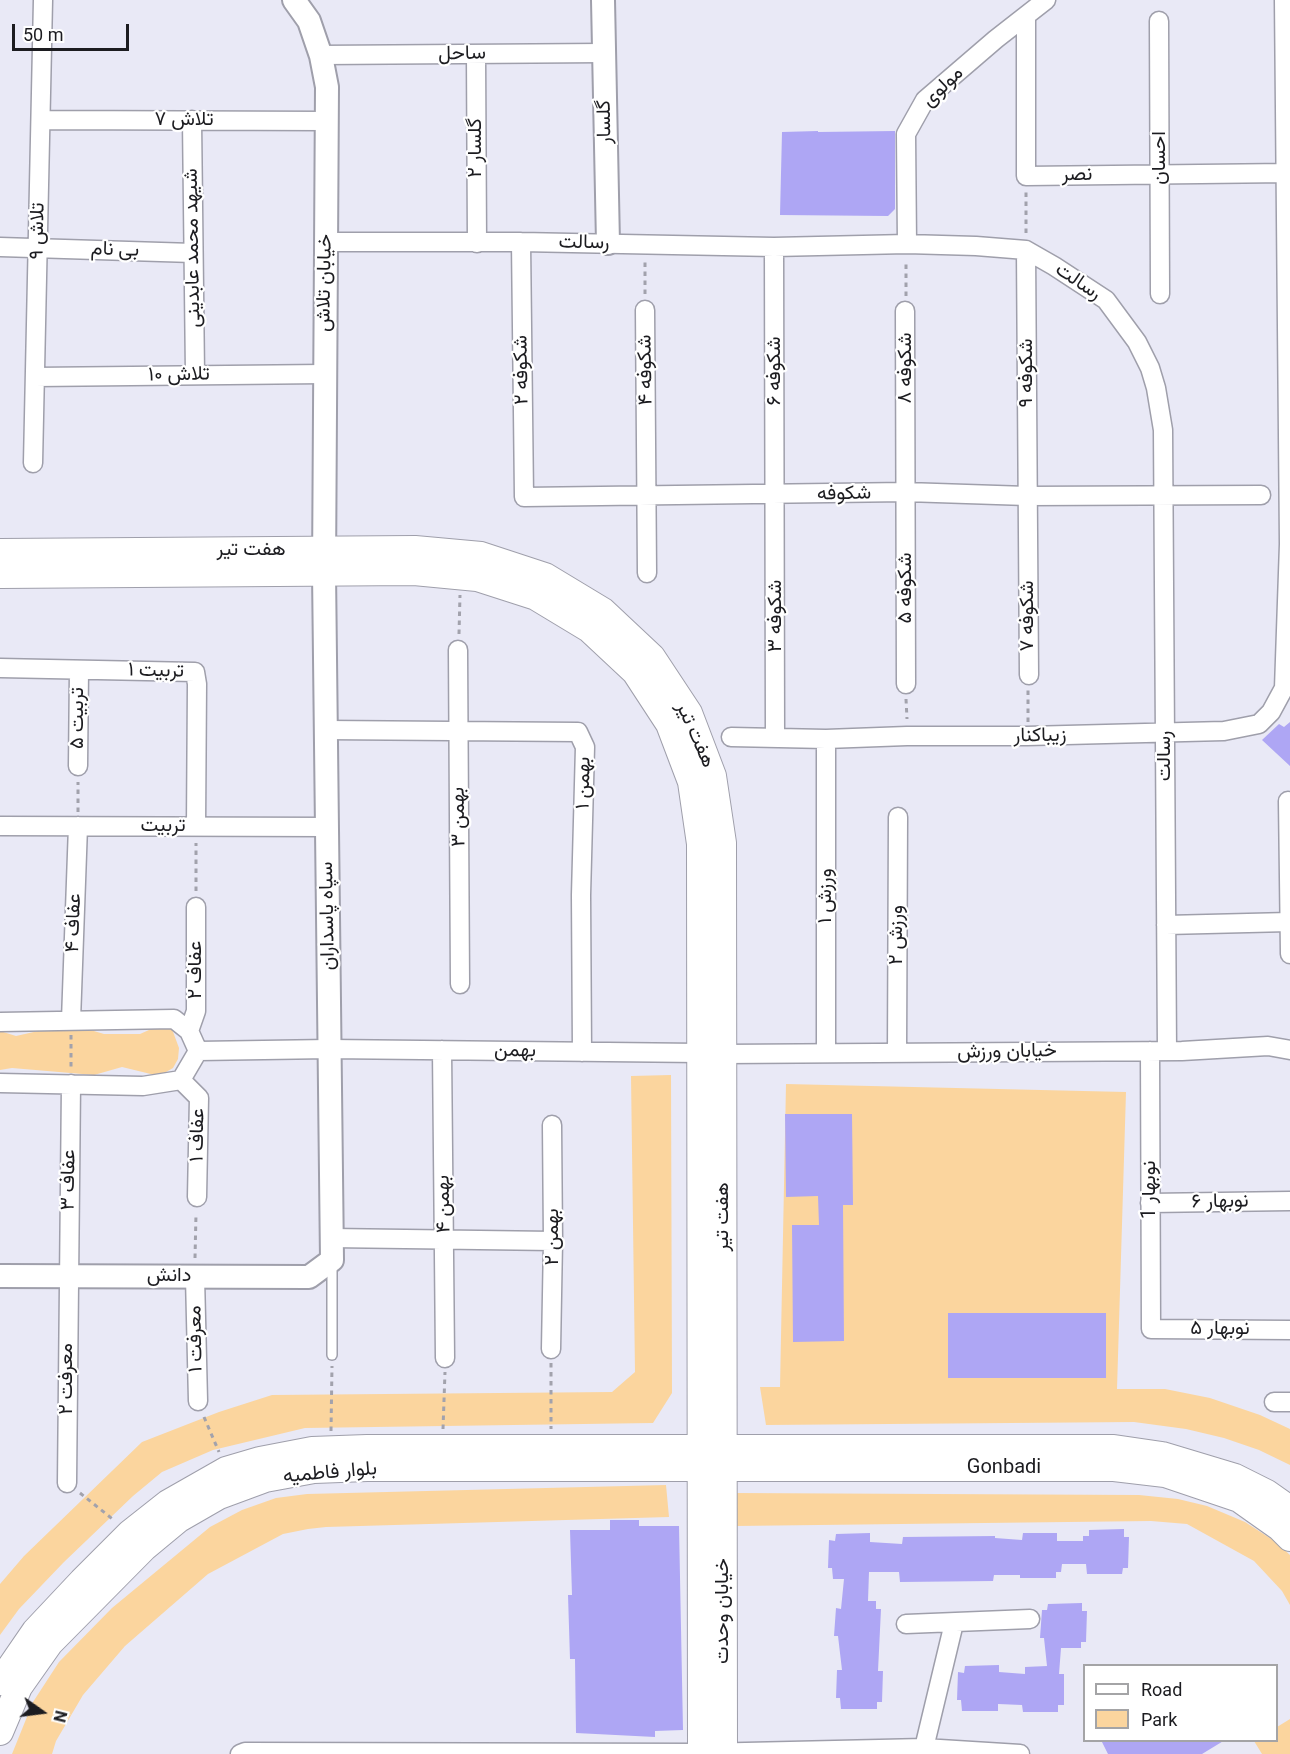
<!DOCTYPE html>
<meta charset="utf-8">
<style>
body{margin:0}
#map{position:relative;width:1290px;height:1754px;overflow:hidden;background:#e9e9f6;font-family:Roboto,sans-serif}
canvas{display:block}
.legend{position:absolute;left:1083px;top:1664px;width:195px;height:78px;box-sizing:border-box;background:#fff;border:2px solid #a4a4a6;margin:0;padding:8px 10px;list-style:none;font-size:18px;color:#1c1c20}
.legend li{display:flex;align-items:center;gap:12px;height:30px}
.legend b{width:30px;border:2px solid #a4a4a6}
.north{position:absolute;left:12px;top:1682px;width:60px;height:60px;-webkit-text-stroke:4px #fff;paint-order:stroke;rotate:104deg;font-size:16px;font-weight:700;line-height:24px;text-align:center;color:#1c1c20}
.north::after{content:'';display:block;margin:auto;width:21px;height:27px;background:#1c1c20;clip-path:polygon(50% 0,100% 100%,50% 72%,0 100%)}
.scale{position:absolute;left:12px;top:24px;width:117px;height:27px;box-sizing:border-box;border:3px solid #1c1c20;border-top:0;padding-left:8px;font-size:18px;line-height:21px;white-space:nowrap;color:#1c1c20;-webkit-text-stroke:4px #fff;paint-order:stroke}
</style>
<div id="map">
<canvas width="1290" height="1754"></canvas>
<ul class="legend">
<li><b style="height:8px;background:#fff"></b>Road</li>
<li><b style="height:16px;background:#fbd59e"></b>Park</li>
</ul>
<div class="north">N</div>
<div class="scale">50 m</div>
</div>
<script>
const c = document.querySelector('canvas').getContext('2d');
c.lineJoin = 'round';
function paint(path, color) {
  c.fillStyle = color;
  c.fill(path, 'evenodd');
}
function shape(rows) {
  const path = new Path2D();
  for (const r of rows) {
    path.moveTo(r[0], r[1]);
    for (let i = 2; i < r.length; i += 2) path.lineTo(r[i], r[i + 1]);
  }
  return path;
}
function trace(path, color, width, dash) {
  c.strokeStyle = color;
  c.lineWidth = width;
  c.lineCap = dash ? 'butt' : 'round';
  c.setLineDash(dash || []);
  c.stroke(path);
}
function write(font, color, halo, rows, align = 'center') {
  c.font = font + ' Roboto,Vazirmatn,sans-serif';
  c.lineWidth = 4.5;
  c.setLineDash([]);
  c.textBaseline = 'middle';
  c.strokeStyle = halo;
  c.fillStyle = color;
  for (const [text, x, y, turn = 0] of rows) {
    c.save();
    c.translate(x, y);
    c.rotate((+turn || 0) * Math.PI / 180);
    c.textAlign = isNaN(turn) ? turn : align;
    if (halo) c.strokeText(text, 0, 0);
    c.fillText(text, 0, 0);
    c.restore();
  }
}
const green = shape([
 [158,1026,172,1029,179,1048,178,1059,173,1068,159,1076,122,1067,94,1075,12,1068,0,1070,0,1031,16,1036,47,1029,87,1029,104,1034,140,1034],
 [671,1075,672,1393,653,1423,305,1428,213,1450,162,1472,133,1496,64,1562,19,1609,0,1635,0,1584,24,1556,142,1442,219,1412,272,1395,612,1392,635,1372,631,1076],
 [786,1084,1126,1092,1117,1389,1165,1389,1210,1398,1260,1415,1290,1429,1290,1465,1259,1450,1224,1438,1186,1429,1134,1422,766,1425,760,1387,780,1387],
 [666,1485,669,1517,326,1527,308,1529,283,1534,208,1574,125,1646,83,1695,56,1741,52,1754,12,1754,33,1702,59,1662,112,1608,210,1527,242,1510,276,1498,307,1494],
 [734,1493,1139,1495,1178,1499,1207,1506,1245,1522,1276,1542,1290,1555,1290,1605,1282,1591,1254,1561,1187,1524,1151,1521,735,1526],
 [1290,1719,1290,1754,1262,1754,1254,1741,1276,1740,1277,1727]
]);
const building = shape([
 [818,131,818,132,895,131,895,209,888,216,780,215,782,132],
 [1290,722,1290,766,1262,740,1279,724,1284,727],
 [785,1114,852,1114,853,1205,843,1205,844,1341,793,1342,792,1225,819,1225,818,1196,786,1197],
 [948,1313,1106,1313,1106,1378,948,1378],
 [610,1520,639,1520,639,1526,679,1526,683,1730,655,1731,655,1737,576,1733,575,1659,570,1659,568,1595,572,1595,570,1530,610,1530],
 [1124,1529,1124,1537,1129,1537,1128,1568,1123,1568,1122,1574,1087,1574,1086,1564,1062,1564,1061,1572,1056,1572,1056,1578,1020,1578,1020,1575,994,1575,993,1581,900,1582,899,1572,869,1572,868,1601,876,1601,876,1609,881,1609,878,1671,883,1671,882,1702,877,1702,877,1709,841,1709,840,1698,836,1698,837,1670,842,1670,838,1636,834,1636,836,1608,841,1609,844,1579,833,1579,832,1568,828,1568,829,1540,835,1541,836,1534,870,1533,870,1542,902,1544,903,1537,995,1536,995,1538,1022,1540,1023,1533,1057,1533,1057,1541,1083,1541,1083,1536,1089,1536,1089,1530],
 [1082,1603,1082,1611,1087,1611,1086,1642,1081,1642,1081,1648,1061,1648,1059,1674,1064,1674,1064,1705,1058,1705,1058,1712,1023,1712,1022,1705,998,1704,998,1711,962,1711,961,1700,957,1700,958,1672,964,1673,965,1666,999,1665,999,1672,1025,1674,1025,1667,1047,1666,1044,1638,1040,1638,1042,1610,1047,1610,1048,1604],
 [1101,1740,1225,1740,1202,1754,1108,1754]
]);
const path = shape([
 [1026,233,1026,192],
 [645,294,645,259],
 [906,296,906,261],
 [459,634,460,595],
 [906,699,907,719],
 [1028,722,1028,689],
 [78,812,78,782],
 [196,891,196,843],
 [71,1035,71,1068],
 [195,1258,196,1214],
 [551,1363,551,1429],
 [204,1417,219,1452],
 [443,1429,445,1372],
 [331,1431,332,1366],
 [80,1493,115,1521]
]);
const service = shape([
 [332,1355,332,1262]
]);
const minor = shape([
 [1026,17,1026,176,1287,173],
 [1159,21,1160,294],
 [476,54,477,243],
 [321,55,604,53],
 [41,120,326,121],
 [192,120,195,375],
 [325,242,521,242,774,247,907,244,976,246,1026,250,1054,266,1106,300,1137,342,1150,368,1156,388,1163,430,1167,1051],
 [521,242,524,497,906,492,1027,496,1261,495],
 [907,244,906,134,925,100,996,39,1046,0],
 [0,247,193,253],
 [774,247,775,738],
 [1026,250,1029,675],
 [645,310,647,573],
 [905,311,906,684],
 [35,377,324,374],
 [33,463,43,0],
 [458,650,460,984],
 [0,668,195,672,197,684,196,826],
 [326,730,578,732,585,747,581,895,582,1052],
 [731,737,826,739,907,736,1027,736,1224,731,1259,724,1271,712,1284,688,1289,544,1284,0],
 [78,766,79,670],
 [1288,801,1290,954],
 [0,826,327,827],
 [1166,925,1289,922],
 [71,1020,78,826],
 [0,1022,174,1019,189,1031,198,1051],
 [189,1031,196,1011,196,907],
 [442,1050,445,1358],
 [198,1051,329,1049,700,1053],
 [1150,1051,1151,1329,1290,1330],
 [826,1053,826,739],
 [897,1053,898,817],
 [723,1054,1182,1051,1268,1046,1290,1050],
 [181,1080,199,1098,197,1197],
 [0,1083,143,1086,181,1080,198,1051],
 [1150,1203,1290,1201],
 [331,1238,553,1241],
 [195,1277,198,1401],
 [551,1349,553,1241,552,1125],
 [1274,1402,1290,1402],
 [67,1483,71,1084],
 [906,1624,1030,1619],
 [924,1748,954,1623],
 [240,1754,245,1752,701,1753,924,1748,1020,1754]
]);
const tertiary = shape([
 [603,0,608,243],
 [0,1276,309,1277,332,1260,324,572,327,87,321,56,309,21,294,0]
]);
const secondary = shape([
 [0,552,415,549,481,555,545,576,603,611,652,657,689,713,713,776,723,843,724,1754],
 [0,575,414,572,477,578,536,597,589,629,635,672,669,724,691,782,700,844,701,1754],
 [0,1682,35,1631,82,1581,130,1533,168,1503,226,1470,260,1460,312,1450,367,1448,1114,1448,1162,1455,1235,1477,1267,1493,1290,1509],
 [0,1732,19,1687,50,1643,144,1548,179,1519,219,1496,265,1479,314,1470,367,1468,1114,1468,1165,1474,1239,1499,1280,1528,1290,1538]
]);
const streetNames = [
 ["ساحل",462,54,-1],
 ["مولوی",943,87,-44],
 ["تلاش ۷",184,120],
 ["گلسار",605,122,-91],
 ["گلسار ۲",476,148,-90],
 ["احسان",1160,158,-90],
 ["نصر",1077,175,-1],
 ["تلاش ۹",38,231,-89],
 ["رسالت",584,243,1],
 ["شیهد محمد عابدینی",193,248,-91],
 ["بی نام",115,250,2],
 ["رسالت",1078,282,34],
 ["خیابان تلاش",325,283,-89],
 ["شکوفه ۸",906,368,-90],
 ["شکوفه ۲",522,370,-91],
 ["شکوفه ۴",646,370,-91],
 ["شکوفه ۶",775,371,-90],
 ["شکوفه ۹",1027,373,-90],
 ["تلاش ۱۰",179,375,-1],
 ["شکوفه",844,494,-1],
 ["هفت تیر",251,550],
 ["شکوفه ۵",906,588,-90],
 ["شکوفه ۳",776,616,-90],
 ["شکوفه ۷",1028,616,-90],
 ["تربیت ۱",156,671,1],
 ["تربیت ۵",78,718,-90],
 ["هفت تیر",695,735,66],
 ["زیباکنار",1040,736,-1],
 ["رسالت",1165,756,-90],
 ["بهمن ۱",584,783,-89],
 ["بهمن ۳",459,817,-91],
 ["تربیت",163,826],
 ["ورزش ۱",826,896,-90],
 ["سپاه پاسداران",328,916,-91],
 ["عفاف ۴",74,923,-88],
 ["ورزش ۲",897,935,-90],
 ["عفاف ۲",196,970,-90],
 ["بهمن",515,1051,1],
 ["خیابان ورزش",1007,1052,-1],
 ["عفاف ۱",198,1135,-89],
 ["عفاف ۳",69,1180,-89],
 ["نوبهار 1",1150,1190,-90],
 ["نوبهار ۶",1220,1202,-1],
 ["بهمن ۴",444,1204,-91],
 ["هفت تیر",723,1217,-90],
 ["بهمن ۲",553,1237,-90],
 ["دانش",169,1276],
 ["نوبهار ۵",1220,1329],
 ["معرفت ۱",196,1339,-91],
 ["معرفت ۲",67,1379,-90],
 ["Gonbadi",1004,1468],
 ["بلوار فاطمیه",330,1473,-5],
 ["خیابان وحدت",723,1611,-90]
];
paint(green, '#fbd59e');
paint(building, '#aea6f4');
trace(service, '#9f9fab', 12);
trace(minor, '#9f9fab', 21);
trace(tertiary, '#9f9fab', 26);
trace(secondary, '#9f9fab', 28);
trace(path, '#a2a2ac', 3, [4.5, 4.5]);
trace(service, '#fff', 9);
trace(minor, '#fff', 18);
trace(tertiary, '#fff', 22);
trace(secondary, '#fff', 26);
write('20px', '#1c1c20', '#fff', streetNames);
</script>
